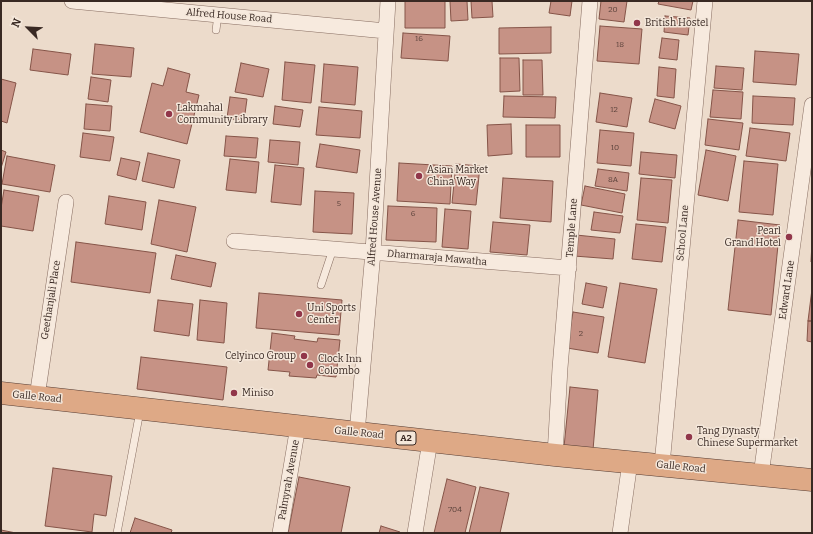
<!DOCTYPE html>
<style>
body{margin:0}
#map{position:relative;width:813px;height:534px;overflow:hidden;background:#ecdbcb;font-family:Bitter,serif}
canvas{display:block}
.frame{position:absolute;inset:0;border:2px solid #392923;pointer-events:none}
.north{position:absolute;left:8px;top:8px;width:40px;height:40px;-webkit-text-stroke:3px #f4e7da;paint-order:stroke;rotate:294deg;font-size:11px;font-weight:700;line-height:16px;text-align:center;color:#392923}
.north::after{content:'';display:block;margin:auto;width:14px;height:18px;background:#392923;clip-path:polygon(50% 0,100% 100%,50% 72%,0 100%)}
</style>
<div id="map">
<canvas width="813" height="534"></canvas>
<div class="frame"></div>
<div class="north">N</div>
</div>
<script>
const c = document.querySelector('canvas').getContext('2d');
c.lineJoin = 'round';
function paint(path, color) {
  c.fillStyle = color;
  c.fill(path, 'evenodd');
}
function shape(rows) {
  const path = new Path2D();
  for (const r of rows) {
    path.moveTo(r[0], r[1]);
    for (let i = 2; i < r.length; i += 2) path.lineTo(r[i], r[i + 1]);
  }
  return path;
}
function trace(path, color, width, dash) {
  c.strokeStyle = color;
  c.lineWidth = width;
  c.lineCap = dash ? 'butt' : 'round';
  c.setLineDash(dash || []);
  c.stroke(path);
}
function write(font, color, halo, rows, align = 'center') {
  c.font = font + ' Bitter,serif';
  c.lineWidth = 3;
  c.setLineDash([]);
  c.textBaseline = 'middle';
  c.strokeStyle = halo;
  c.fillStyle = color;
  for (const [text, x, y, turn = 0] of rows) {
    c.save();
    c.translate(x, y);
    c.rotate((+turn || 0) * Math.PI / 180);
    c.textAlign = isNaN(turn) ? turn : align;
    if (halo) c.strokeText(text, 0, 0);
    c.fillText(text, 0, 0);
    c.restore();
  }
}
const building = shape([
 [405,1,445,1,445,28,405,28,405,1],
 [450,1,467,1,468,20,451,21,450,1],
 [471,1,492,1,493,17,472,18,471,1],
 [551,1,572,1,570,16,549,13,551,1],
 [601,1,627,1,624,22,599,19,601,1],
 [659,1,693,1,691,10,658,4,659,1],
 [665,16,690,18,688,35,664,32,665,16],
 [600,26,642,29,639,64,597,61,600,26],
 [551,27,551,53,499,54,499,28,551,27],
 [403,33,450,36,448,61,401,58,403,33],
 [662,38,679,40,677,60,659,58,662,38],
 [95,44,134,48,131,77,92,74,95,44],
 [33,49,71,54,68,75,30,70,33,49],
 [755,51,799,54,796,85,753,82,755,51],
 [500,58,519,58,520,91,500,92,500,58],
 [523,60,542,60,543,95,523,95,523,60],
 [285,62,315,65,311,103,282,100,285,62],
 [241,63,269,69,263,97,235,92,241,63],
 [324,64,358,67,355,105,321,102,324,64],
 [716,66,744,68,742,90,714,88,716,66],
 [659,67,676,69,674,98,657,96,659,67],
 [168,68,190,74,186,92,199,95,187,144,140,132,152,83,163,86,168,68],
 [91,77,111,80,108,102,88,99,91,77],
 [1,79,16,83,7,123,1,121,1,79],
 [713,90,743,92,741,119,710,117,713,90],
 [600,93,632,98,627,127,596,122,600,93],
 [504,96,556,97,555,118,503,117,504,96],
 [753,96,795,98,793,125,752,123,753,96],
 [230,97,247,99,244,121,227,118,230,97],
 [655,99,681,106,675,129,649,122,655,99],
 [86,104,112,106,110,131,84,129,86,104],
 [275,106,303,110,300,127,273,124,275,106],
 [319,107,362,111,360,138,316,135,319,107],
 [708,119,743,123,739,150,705,145,708,119],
 [511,124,512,154,488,156,487,125,511,124],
 [526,125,560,125,560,157,526,157,526,125],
 [750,128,790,133,786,161,746,156,750,128],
 [600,130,634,133,631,166,597,163,600,130],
 [83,133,114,137,110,161,80,157,83,133],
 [226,136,258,138,256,158,224,156,226,136],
 [270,140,300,142,298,165,268,162,270,140],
 [320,144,360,150,357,173,316,167,320,144],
 [1,150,6,152,1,168,1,150],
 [706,150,736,156,728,201,698,195,706,150],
 [641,152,677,155,675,178,639,174,641,152],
 [148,153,180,160,174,188,142,181,148,153],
 [7,156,55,165,50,192,2,184,7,156],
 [121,158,140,162,136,180,117,175,121,158],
 [230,159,259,162,256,193,226,190,230,159],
 [744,161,778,164,773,215,739,212,744,161],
 [399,163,452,166,450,204,397,201,399,163],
 [456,164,480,166,476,205,452,203,456,164],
 [275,165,304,168,301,205,271,202,275,165],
 [598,169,629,173,627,191,595,186,598,169],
 [503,178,553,181,551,222,500,218,503,178],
 [641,178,672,180,668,223,637,220,641,178],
 [585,186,625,194,622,213,581,205,585,186],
 [4,190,39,196,33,231,1,226,1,208,4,190],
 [315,191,354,193,352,234,313,232,315,191],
 [109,196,146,202,142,230,105,224,109,196],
 [159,200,196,207,187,252,151,244,159,200],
 [388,206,437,208,436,242,386,240,388,206],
 [445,209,471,211,468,249,442,247,445,209],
 [594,212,623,216,620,233,591,230,594,212],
 [738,220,780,225,771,315,728,310,738,220],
 [493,222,530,225,527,255,490,252,493,222],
 [636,224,666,227,662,262,632,259,636,224],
 [576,235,615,239,613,259,574,256,576,235],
 [76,242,156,253,150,293,71,282,76,242],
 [812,242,812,263,811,262,812,242],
 [176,255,216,263,211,287,171,279,176,255],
 [586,283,607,287,603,308,582,304,586,283],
 [620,283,657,289,645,363,608,357,620,283],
 [812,289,812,321,808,321,812,289],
 [259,293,342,300,339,335,256,328,259,293],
 [158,300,193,304,189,336,154,331,158,300],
 [200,300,227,303,224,343,197,340,200,300],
 [573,312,604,317,598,353,567,348,573,312],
 [808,321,812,321,812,342,807,341,808,321],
 [272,333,295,336,294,339,317,342,318,338,340,340,336,377,317,375,316,378,289,376,290,372,268,370,272,333],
 [141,357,227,367,223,400,137,389,141,357],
 [570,387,598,390,593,450,564,447,570,387],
 [53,468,112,476,106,516,94,514,92,532,45,526,53,468],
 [299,477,350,487,341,533,288,533,299,477],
 [447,479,476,487,465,533,434,533,447,479],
 [480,487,509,493,500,533,469,533,480,487],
 [135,518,172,530,171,533,130,533,135,518],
 [381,526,400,532,400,533,379,533,381,526],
 [1,530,16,533,1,533,1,530]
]);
const service = shape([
 [216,30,218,15],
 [321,285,333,249],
 [117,533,140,411]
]);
const minor = shape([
 [72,1,386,31],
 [234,241,569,268],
 [37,397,66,202],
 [357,433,373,252,388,1],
 [555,455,560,368,590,1],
 [662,465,705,1],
 [761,475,812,105],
 [280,533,298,426],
 [415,533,430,441],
 [620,533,630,462]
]);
const trunk = shape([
 [1,393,555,455,812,480]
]);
const markers = [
 [637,23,4,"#91364a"],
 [169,114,4,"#91364a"],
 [419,176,4,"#91364a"],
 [789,237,4,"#91364a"],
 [299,314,4,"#91364a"],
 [304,356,4,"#91364a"],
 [310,365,4,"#91364a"],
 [234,393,4,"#91364a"],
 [689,437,4,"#91364a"]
];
const numberNames = [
 ["20",613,10],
 ["16",419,39],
 ["18",620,45],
 ["12",614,110],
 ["10",615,148],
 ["8A",613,180],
 ["5",339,204],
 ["6",413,214],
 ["2",581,334],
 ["704",455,510]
];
const shields = [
 [406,438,20]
];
const shieldNames = [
 ["A2",406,438]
];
const streetNames = [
 ["Alfred House Road",229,16,5],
 ["Alfred House Avenue",375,217,-86],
 ["Temple Lane",572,228,-86],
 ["School Lane",683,233,-85],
 ["Dharmaraja Mawatha",437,258,5],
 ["Edward Lane",787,290,-82],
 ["Geethanjali Place",51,300,-81],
 ["Galle Road",37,397,6],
 ["Galle Road",359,433,6],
 ["Galle Road",681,467,6],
 ["Palmyrah Avenue",289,480,-80]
];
const poiNames = [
 ["British Hostel",645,23],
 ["Lakmahal",177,108],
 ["Community Library",177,120],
 ["Asian Market",427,170],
 ["China Way",427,182],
 ["Pearl",781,231,"right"],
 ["Grand Hotel",781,243,"right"],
 ["Uni Sports",307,308],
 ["Center",307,320],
 ["Celyinco Group",296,356,"right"],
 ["Clock Inn",318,359],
 ["Colombo",318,371],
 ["Miniso",242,393],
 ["Tang Dynasty",697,431],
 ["Chinese Supermarket",697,443]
];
paint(building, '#c69285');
trace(building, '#855448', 1);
trace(service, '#876d61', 8);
trace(minor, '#876d61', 16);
trace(trunk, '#563d34', 23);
trace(service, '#f7eade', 7);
trace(minor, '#f7eade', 15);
trace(trunk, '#dea986', 22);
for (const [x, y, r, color] of markers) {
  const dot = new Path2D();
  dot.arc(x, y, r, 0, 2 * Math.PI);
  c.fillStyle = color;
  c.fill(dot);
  trace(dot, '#f4e7da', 1.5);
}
write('8px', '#5c433c', null, numberNames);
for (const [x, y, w] of shields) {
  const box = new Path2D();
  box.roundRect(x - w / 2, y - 7, w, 14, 3);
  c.fillStyle = '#f4e7da';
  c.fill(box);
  trace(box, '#392923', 1);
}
write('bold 9px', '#392923', null, shieldNames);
write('10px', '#392923', '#f4e7da', streetNames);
write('10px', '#392923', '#f4e7da', poiNames, 'left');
</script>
